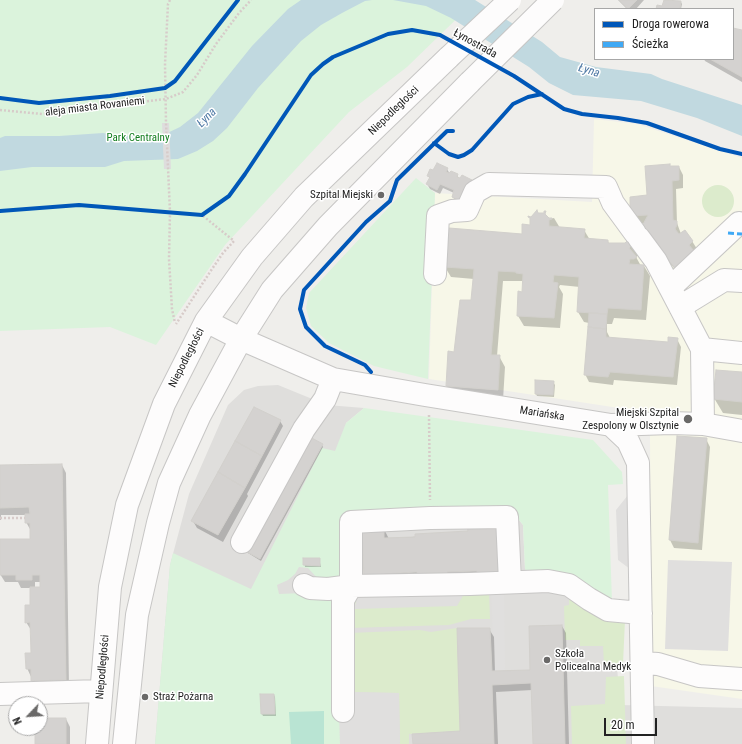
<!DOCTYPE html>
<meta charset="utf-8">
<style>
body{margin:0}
#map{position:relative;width:742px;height:744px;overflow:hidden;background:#efeeeb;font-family:"Roboto Condensed",sans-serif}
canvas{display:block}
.legend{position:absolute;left:594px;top:8px;width:140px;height:52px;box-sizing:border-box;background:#fff;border:1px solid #a7a7a7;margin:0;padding:5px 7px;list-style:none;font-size:12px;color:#222}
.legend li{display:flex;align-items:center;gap:8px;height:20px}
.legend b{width:20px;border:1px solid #a7a7a7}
.north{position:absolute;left:8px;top:696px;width:40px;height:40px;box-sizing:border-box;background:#fff;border:1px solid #a7a7a7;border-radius:50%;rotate:245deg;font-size:11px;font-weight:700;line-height:16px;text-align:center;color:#222}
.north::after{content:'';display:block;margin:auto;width:14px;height:18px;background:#6a6968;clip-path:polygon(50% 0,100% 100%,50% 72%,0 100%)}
.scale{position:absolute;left:604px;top:718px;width:53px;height:18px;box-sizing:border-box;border:2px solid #222;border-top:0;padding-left:5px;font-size:12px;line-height:14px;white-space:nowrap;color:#222;-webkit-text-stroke:3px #fff;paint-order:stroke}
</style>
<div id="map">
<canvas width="742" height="744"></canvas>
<ul class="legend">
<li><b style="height:5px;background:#0057b8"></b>Droga rowerowa</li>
<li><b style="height:5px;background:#3fa9f5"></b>Ścieżka</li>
</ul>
<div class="north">N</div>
<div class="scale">20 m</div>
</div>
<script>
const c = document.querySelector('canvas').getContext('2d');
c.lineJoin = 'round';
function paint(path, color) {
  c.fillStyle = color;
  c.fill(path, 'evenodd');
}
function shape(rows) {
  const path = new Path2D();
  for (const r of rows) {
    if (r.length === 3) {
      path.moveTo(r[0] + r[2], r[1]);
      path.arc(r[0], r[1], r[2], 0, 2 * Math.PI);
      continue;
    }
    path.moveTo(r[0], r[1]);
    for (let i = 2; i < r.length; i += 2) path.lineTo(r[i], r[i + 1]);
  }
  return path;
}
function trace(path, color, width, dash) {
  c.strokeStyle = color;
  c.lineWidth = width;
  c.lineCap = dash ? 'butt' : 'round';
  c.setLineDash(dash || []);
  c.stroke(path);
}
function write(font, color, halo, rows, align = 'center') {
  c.font = font + ' "Roboto Condensed",sans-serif';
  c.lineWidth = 3;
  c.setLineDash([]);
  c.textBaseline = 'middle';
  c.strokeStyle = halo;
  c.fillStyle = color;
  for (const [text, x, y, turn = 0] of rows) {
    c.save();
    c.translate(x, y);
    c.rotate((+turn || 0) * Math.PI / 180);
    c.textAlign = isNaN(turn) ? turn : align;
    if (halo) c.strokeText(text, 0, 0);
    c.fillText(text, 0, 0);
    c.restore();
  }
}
const residential = shape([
 [278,385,327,405,364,408,346,423,511,510,523,525,525,569,612,602,620,705,742,708,742,744,155,744,170,565,189,494,228,405,244,390,258,386]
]);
const education = shape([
 [594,119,637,124,742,158,742,699,651,686,650,430,619,408,429,379,435,193,592,202]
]);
const grass = shape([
 [718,201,16],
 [467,589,489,592,490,619,471,619,449,625,349,628,349,595,359,591,355,609],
 [569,593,625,620,623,664,604,664,603,646,580,646,580,640,565,640,564,606,569,605],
 [457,628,460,731,409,734,409,744,400,744,399,693,351,692,350,633,420,630,431,632],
 [624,676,626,744,572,744,571,706,605,704,606,677]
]);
const park = shape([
 [0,0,476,0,407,67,349,112,225,245,156,345,110,327,0,331],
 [416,178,435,193,428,379,374,366,329,343,311,326,306,308,309,293],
 [364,408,593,440,622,472,623,484,608,485,612,602,532,577,525,569,523,525,511,510,343,513,346,575,340,581,319,580,308,568,299,567,295,574,288,580,277,585,279,594,329,592,332,594,339,692,340,744,155,744,170,565,173,553,251,589,322,448,335,451,346,423]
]);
const pitch = shape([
 [324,711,324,744,291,744,289,712]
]);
const parking = shape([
 [628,495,630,569,618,560,616,510],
 [668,560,732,562,728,651,665,649],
 [491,587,504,587,505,671,494,671],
 [467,589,457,606,354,609,359,591],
 [339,692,399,693,400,744,340,744]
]);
const water = shape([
 [301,0,372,0,365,1,342,13,321,25,301,41,258,88,227,128,213,141,197,151,178,159,124,161,105,167,32,167,0,171,0,138,5,136,59,136,103,133,120,136,163,135,180,127,198,113,252,46,288,9],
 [393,0,475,0,542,42,560,57,596,67,651,74,662,79,742,105,742,136,697,118,641,101,573,95,549,83,529,67,451,18,426,6]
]);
const pier = shape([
 [162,123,169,123,171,169,164,169]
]);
const shadow = shape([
 [618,0,644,0,636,9,627,9],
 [665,0,681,2,682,4,681,9,657,9,663,7],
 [733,29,742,31,742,82,705,61,704,59,733,59],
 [671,167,679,167,683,175,683,188,676,189,677,223,681,234,692,241,697,249,680,275,648,238,650,243,636,257,641,266,644,266,650,276,646,320,614,318,612,324,607,324,607,332,610,338,669,343,677,339,681,347,677,385,614,380,613,385,589,382,585,374,589,323,584,322,578,312,580,287,560,285,559,287,563,294,560,328,524,326,518,316,523,293,523,283,522,281,503,281,497,356,499,356,505,367,503,400,453,396,447,386,455,353,472,301,474,279,451,277,445,267,523,235,531,226,548,219,554,218,560,228,584,230,590,240,608,241,609,244,626,244,645,223,636,224,631,216],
 [447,169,450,174,457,175,460,180,462,177,472,181,475,186,456,202,453,197,454,193,443,188,440,194,430,189,427,184,430,179,428,176,434,171],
 [742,373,742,415,723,413,714,398],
 [553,382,555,385,554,397,537,396,536,394],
 [280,421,283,426,247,494,248,496,223,542,197,528,193,521],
 [678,437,706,439,710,447,702,550,674,548,670,540],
 [322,445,323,447,261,561,248,553,247,551],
 [62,465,66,473,69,688,36,688,27,668,32,654,31,630,26,622,31,606,31,588,21,588,18,582,5,582,0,574,0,540,31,540,31,531,26,522,26,515,1,515,1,520,0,520,0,466],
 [35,582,41,582,41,588,35,588],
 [384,529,389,539,469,532,507,585,371,589],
 [304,559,319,559,321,567,305,567],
 [562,626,566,633,569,744,534,744,532,690,496,692,498,744,414,744,461,732,489,629,494,637,495,672,531,671],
 [261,695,274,695,275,697,276,716,263,716,262,714],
 [40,719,66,719,70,727,70,744,36,744,36,728,40,728]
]);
const building = shape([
 [619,0,637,0,628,9,619,0],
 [664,0,681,1,680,9,656,9,657,5,662,6,664,0],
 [733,28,742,30,742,77,710,59,733,59,733,28],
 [437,163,448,168,446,172,449,173,451,171,458,174,457,177,460,178,462,175,472,180,462,202,452,197,454,190,440,184,437,190,426,184,430,177,427,176,430,169,433,170,437,163],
 [670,164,670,166,679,166,679,180,672,181,673,220,677,221,677,225,675,229,679,234,685,230,693,241,689,245,694,251,675,268,641,228,648,215,630,216,630,197,647,195,645,166,670,164],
 [537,210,538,213,544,213,544,211,546,211,545,214,549,218,552,218,552,219,549,220,549,226,585,229,584,238,608,240,608,243,625,243,635,233,639,238,629,248,637,257,634,259,630,259,629,264,644,265,641,310,608,308,607,314,577,312,579,277,554,275,553,282,558,283,554,318,517,316,518,291,522,292,523,274,516,273,516,272,498,271,491,355,500,355,498,390,446,386,448,351,454,352,460,300,471,300,474,269,444,267,449,228,522,234,522,224,530,225,530,218,528,217,528,216,531,217,537,210],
 [589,313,607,314,606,329,588,327,589,313],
 [588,327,606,329,606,337,668,342,668,337,678,338,673,377,610,372,608,377,584,375,588,327],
 [716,370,742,372,742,402,713,399,716,370],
 [535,380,554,381,553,395,535,394,535,380],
 [254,407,281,420,262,456,235,441,254,407],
 [308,436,323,444,260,559,245,551,308,436],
 [677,436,707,438,698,543,669,540,677,436],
 [235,441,262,456,245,488,218,472,235,441],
 [62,464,66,680,31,681,31,669,26,669,25,653,31,653,30,622,25,623,25,605,30,605,30,587,40,587,40,575,32,575,32,580,16,580,16,575,0,575,0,539,30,539,30,523,25,523,25,514,30,514,29,507,0,508,0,465,62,464],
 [218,472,245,488,218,535,191,521,218,472],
 [499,523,501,575,477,576,477,571,447,572,447,576,417,577,417,572,384,574,385,578,364,579,362,529,384,528,384,538,415,537,415,534,468,531,467,525,499,523],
 [303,558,320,558,320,566,303,565,303,558],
 [562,625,565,744,533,744,531,683,492,685,494,744,413,744,412,734,460,731,457,628,490,628,492,671,530,670,529,626,562,625],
 [260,694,274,694,275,714,261,714,260,694],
 [40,718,66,718,66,744,35,744,35,728,40,728,40,718]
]);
const path = shape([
 [170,0,168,4,165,64,166,123,170,212,169,259,172,309,175,323],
 [508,72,564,109,582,114,618,118,647,123,720,149,742,154],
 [0,110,42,114,166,99,183,92,197,75,216,44,239,13,251,0],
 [0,211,79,205,202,215,234,241,223,253,212,269,176,324],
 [202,215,229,196,245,174,311,75,323,64,333,57,388,34,412,30,442,36],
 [429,415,430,500],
 [0,518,25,518],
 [606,670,623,670]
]);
const minor = shape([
 [639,238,656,261,702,349,703,424,742,431],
 [435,274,438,216,452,211,467,210,475,192,489,184,606,187,613,203,635,233],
 [670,288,739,223],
 [680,307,724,280,742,281],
 [206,321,241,339,333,379,425,395,611,425,628,441,638,463,643,744],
 [702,349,742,353],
 [611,425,671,423,703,424],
 [242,542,304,429,325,399,333,379],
 [304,585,310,588,328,589,351,586,351,522,430,518,507,517,510,582],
 [643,663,658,664,699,676,742,679],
 [0,694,101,691],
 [343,711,343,600,351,586,470,584,548,581,569,585,589,599,608,610,641,613],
 [97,744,110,587,127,505,164,404,206,321,252,257,304,197,449,57],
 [124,744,137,615,158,523,169,483,200,415,241,339,272,290,328,226,470,82]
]);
const minorBridge = shape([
 [449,57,510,0],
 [470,82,553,0]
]);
const quiet = shape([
 [728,233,742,234]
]);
const cycleway = shape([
 [0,98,39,103,110,96,165,88,175,81,238,0],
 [434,143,449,154,458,157,464,155,472,150,513,104,528,97,542,94],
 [0,211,79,205,202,215,229,196,245,174,311,75,323,64,333,57,388,34,412,30,440,35,514,76,564,109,582,114,618,118,647,123,720,149,742,154],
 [371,372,365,365,325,346,306,327,300,309,304,290,366,222,390,201,397,180,447,131,453,131]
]);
const markers = [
 [381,195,4,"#6a6968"],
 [688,419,5,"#6a6968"],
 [547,660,4,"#6a6968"],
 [145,697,4,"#6a6968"]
];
const streetNames = [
 ["Łynostrada",475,44,29],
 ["aleja miasta Rovaniemi",95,107,-7],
 ["Niepodległości",394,111,-44],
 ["Niepodległości",187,358,-63],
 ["Mariańska",542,414,9],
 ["Niepodległości",103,667,-85]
];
const parkNames = [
 ["Park Centralny",138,138]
];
const poiNames = [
 ["Szpital Miejski",373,195],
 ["Miejski Szpital",679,413],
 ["Zespolony w Olsztynie",679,426],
 ["Szkoła",555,654,"left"],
 ["Policealna Medyk",555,667,"left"],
 ["Straż Pożarna",153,697,"left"]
];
const waterNames = [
 ["Łyna",589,71,17],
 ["Łyna",207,118,-45]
];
paint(residential, '#dfdedc');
paint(education, '#f7f7e8');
paint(grass, '#dcebcc');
paint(park, '#dbf3dc');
paint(pitch, '#b9e4d3');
paint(parking, '#e0dfde');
paint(water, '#c1d9e0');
paint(pier, '#dedddd');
paint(shadow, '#0003');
paint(building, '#d4d2d0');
trace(building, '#d2d0cc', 1);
trace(minor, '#c7c6c5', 24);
trace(path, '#d7cbc9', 2.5, [2, 2]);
trace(minor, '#fdfcfc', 22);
trace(minorBridge, '#c7c6c5', 24, []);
trace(minorBridge, '#fdfcfc', 22);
trace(quiet, '#3fa9f5', 3, [6, 3]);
trace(cycleway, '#0057b8', 4);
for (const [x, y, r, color] of markers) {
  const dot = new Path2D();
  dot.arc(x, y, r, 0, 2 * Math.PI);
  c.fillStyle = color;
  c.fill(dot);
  trace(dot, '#fff', 1.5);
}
write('11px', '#222', '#fff', streetNames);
write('11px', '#127d1e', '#fff', parkNames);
write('11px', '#222', '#fff', poiNames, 'right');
write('italic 12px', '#4f79a5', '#fff', waterNames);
</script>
